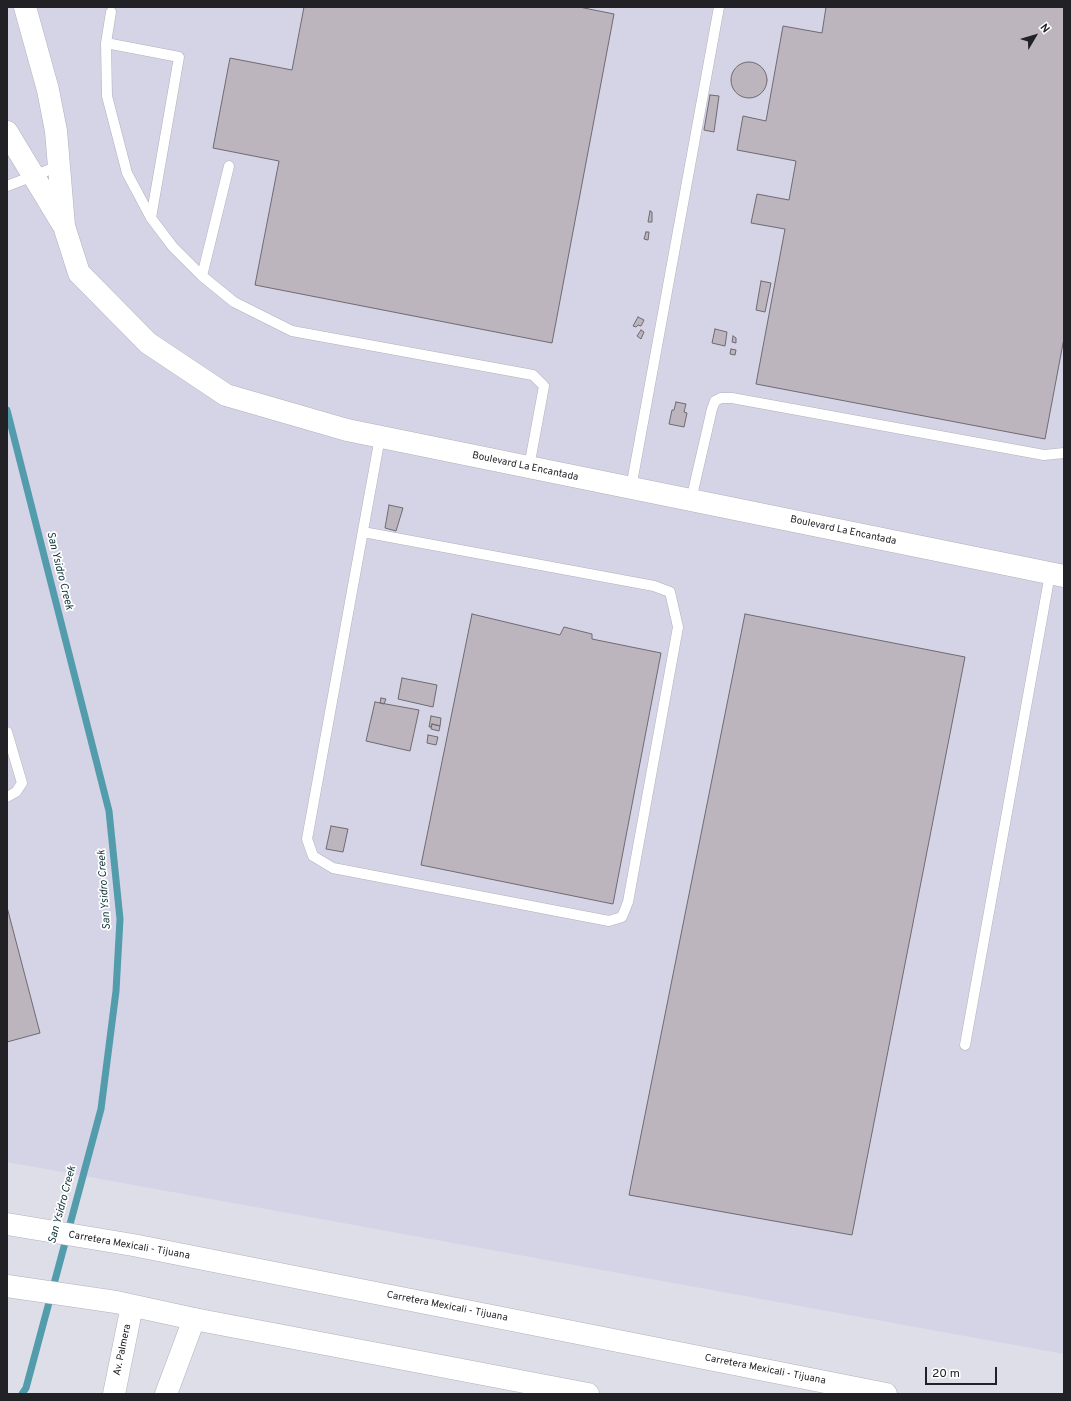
<!DOCTYPE html>
<style>
body{margin:0}
#map{position:relative;width:1071px;height:1401px;overflow:hidden;background:#dedee9;font-family:Overpass,sans-serif}
canvas{display:block}
.frame{position:absolute;inset:0;border:8px solid #222226;pointer-events:none}
.north{position:absolute;left:1015px;top:16px;width:40px;height:40px;-webkit-text-stroke:3px #fff;paint-order:stroke;rotate:52deg;font-size:11px;font-weight:700;line-height:16px;text-align:center;color:#222226}
.north::after{content:'';display:block;margin:auto;width:14px;height:18px;background:#222226;clip-path:polygon(50% 0,100% 100%,50% 72%,0 100%)}
.scale{position:absolute;left:925px;top:1367px;width:72px;height:18px;box-sizing:border-box;border:2px solid #222226;border-top:0;padding-left:5px;font-size:12px;line-height:14px;white-space:nowrap;color:#222226;-webkit-text-stroke:3px #fff;paint-order:stroke}
</style>
<div id="map">
<canvas width="1071" height="1401"></canvas>
<div class="frame"></div>
<div class="north">N</div>
<div class="scale">20 m</div>
</div>
<script>
const c = document.querySelector('canvas').getContext('2d');
c.lineJoin = 'round';
function paint(path, color) {
  c.fillStyle = color;
  c.fill(path, 'evenodd');
}
function shape(rows) {
  const path = new Path2D();
  for (const r of rows) {
    if (r.length === 3) {
      path.moveTo(r[0] + r[2], r[1]);
      path.arc(r[0], r[1], r[2], 0, 2 * Math.PI);
      continue;
    }
    path.moveTo(r[0], r[1]);
    for (let i = 2; i < r.length; i += 2) path.lineTo(r[i], r[i + 1]);
  }
  return path;
}
function trace(path, color, width, dash) {
  c.strokeStyle = color;
  c.lineWidth = width;
  c.lineCap = dash ? 'butt' : 'round';
  c.setLineDash(dash || []);
  c.stroke(path);
}
function write(font, color, halo, rows, align = 'center') {
  c.font = font + ' Overpass,sans-serif';
  c.lineWidth = 3.5;
  c.setLineDash([]);
  c.textBaseline = 'middle';
  c.strokeStyle = halo;
  c.fillStyle = color;
  for (const [text, x, y, turn = 0] of rows) {
    c.save();
    c.translate(x, y);
    c.rotate((+turn || 0) * Math.PI / 180);
    c.textAlign = isNaN(turn) ? turn : align;
    if (halo) c.strokeText(text, 0, 0);
    c.fillText(text, 0, 0);
    c.restore();
  }
}
const built = shape([
 [7,7,1064,7,1064,1354,7,1162]
]);
const stream = shape([
 [7,410,109,811,120,919,116,991,101,1109,26,1388,22,1394]
]);
const building = shape([
 [304,7,579,7,614,14,552,343,255,285,279,161,213,148,230,58,292,70,304,7],
 [826,7,1064,7,1064,338,1045,439,756,384,785,229,751,223,757,194,789,200,796,161,737,150,743,116,766,121,783,26,822,33,826,7],
 [749,80,18],
 [710,95,719,96,714,132,704,130,710,95],
 [650,211,652,212,652,222,648,222,650,211],
 [646,232,649,232,648,240,644,239,646,232],
 [761,281,771,283,765,312,756,310,761,281],
 [638,317,644,320,641,326,638,325,636,327,633,326,638,317],
 [715,329,727,332,725,346,712,343,715,329],
 [641,330,644,332,641,339,637,336,641,330],
 [733,336,736,338,736,343,732,342,733,336],
 [731,349,736,350,735,355,730,354,731,349],
 [676,402,686,404,684,412,687,413,684,427,669,424,672,410,674,410,676,402],
 [389,505,403,508,396,531,385,528,389,505],
 [472,614,560,635,564,627,592,634,592,639,661,653,613,904,421,865,472,614],
 [745,614,965,657,852,1235,629,1195,745,614],
 [402,678,437,685,433,707,398,699,402,678],
 [381,698,386,699,384,704,380,703,381,698],
 [375,702,419,710,410,751,366,741,375,702],
 [431,716,441,718,440,726,432,724,431,727,429,727,431,716],
 [432,724,440,726,439,731,431,729,432,724],
 [428,735,438,737,436,745,427,743,428,735],
 [331,826,348,829,343,852,326,849,331,826],
 [7,907,40,1033,7,1042,7,907]
]);
const lane = shape([
 [111,12,106,43,107,96,127,173,151,218,173,247,202,276,234,302,292,331,533,375,544,386,529,467],
 [106,43,179,57,151,218],
 [7,186,59,166],
 [202,276,229,166],
 [631,488,719,7],
 [691,500,712,409,715,401,721,398,732,398,1044,455,1064,453],
 [363,532,654,586,670,592,678,627,628,902,622,917,609,921,333,868,313,856,307,839,380,437],
 [7,732,22,783,16,792,7,797],
 [965,1045,1050,574]
]);
const secondary = shape([
 [25,7,48,90,56,131,64,226,79,273,148,343,226,395,347,430,1064,576],
 [7,132,62,223],
 [114,1394,132,1306],
 [166,1394,194,1319]
]);
const highway = shape([
 [7,1224,133,1245,886,1394],
 [7,1286,116,1302,194,1319,588,1394]
]);
const streetNames = [
 ["Boulevard La Encantada",525,467,12],
 ["Boulevard La Encantada",843,531,12],
 ["Carretera Mexicali - Tijuana",129,1246,10],
 ["Carretera Mexicali - Tijuana",447,1307,11],
 ["Av. Palmera",123,1350,-78],
 ["Carretera Mexicali - Tijuana",765,1370,11]
];
const waterNames = [
 ["San Ysidro Creek",59,571,76],
 ["San Ysidro Creek",105,890,-94],
 ["San Ysidro Creek",63,1205,-75]
];
paint(built, '#d4d4e6');
trace(stream, '#529cab', 7);
paint(building, '#bcb5be');
trace(building, '#706a72', 1);
trace(lane, '#b1b1bc', 11);
trace(secondary, '#b1b1bc', 23);
trace(highway, '#b1b1bc', 23);
trace(lane, '#fff', 10);
trace(secondary, '#fff', 22);
trace(highway, '#fff', 22);
write('10px', '#222226', '#fff', streetNames);
write('italic 11px', '#0f333a', '#fff', waterNames);
</script>
